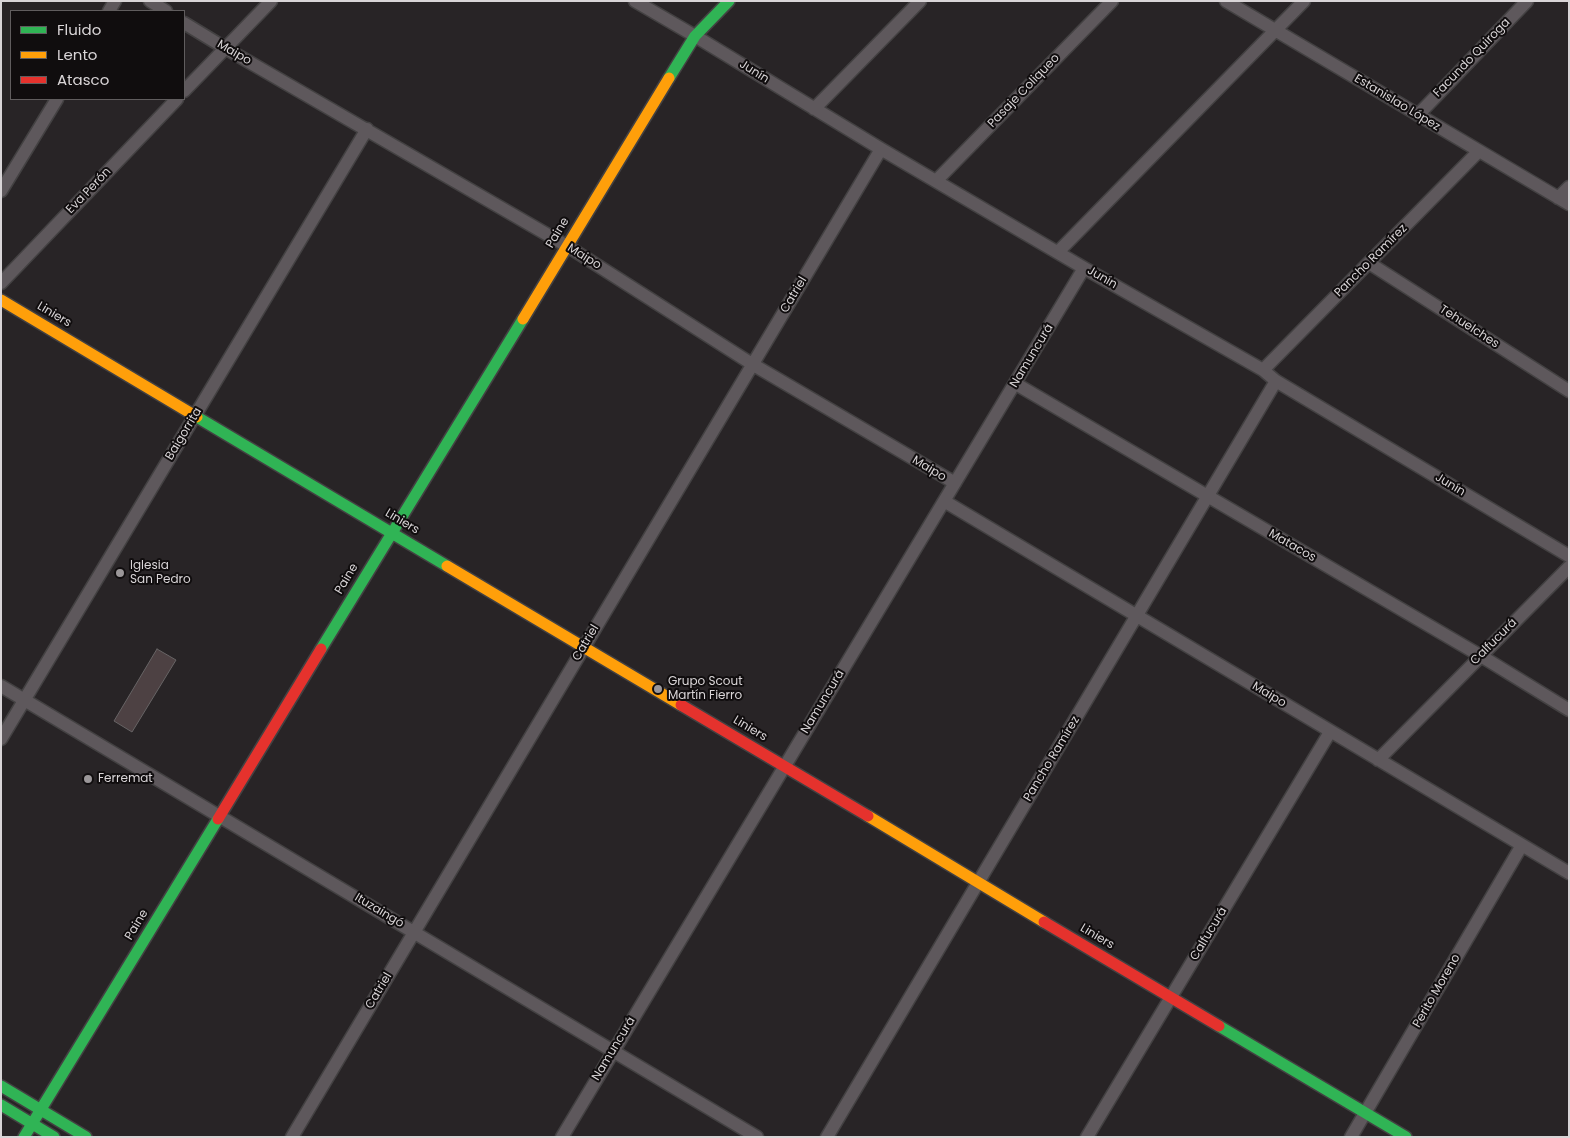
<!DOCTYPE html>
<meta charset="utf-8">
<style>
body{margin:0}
#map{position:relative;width:1570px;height:1138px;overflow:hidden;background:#282426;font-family:Poppins,sans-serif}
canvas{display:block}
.frame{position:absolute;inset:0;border:2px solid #d9d5d7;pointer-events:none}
.legend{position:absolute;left:10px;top:10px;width:175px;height:90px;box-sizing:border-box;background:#100d0e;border:1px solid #605d5e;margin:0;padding:6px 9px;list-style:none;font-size:15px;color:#d9d5d7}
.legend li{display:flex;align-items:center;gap:10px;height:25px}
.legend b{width:25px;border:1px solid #605d5e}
</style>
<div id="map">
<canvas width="1570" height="1138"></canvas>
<div class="frame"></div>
<ul class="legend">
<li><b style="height:6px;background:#30b455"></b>Fluido</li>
<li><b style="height:6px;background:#ff9f0a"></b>Lento</li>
<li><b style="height:6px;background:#e5322d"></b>Atasco</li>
</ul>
</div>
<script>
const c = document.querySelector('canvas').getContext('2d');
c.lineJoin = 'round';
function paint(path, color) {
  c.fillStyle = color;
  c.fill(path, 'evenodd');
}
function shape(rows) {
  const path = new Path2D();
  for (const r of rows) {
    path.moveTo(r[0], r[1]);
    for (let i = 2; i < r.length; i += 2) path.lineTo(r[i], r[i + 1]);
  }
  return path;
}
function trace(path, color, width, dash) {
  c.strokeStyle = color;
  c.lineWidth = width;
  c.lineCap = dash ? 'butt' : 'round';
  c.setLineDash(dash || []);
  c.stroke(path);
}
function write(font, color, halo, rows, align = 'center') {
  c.font = font + ' Poppins,sans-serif';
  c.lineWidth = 4;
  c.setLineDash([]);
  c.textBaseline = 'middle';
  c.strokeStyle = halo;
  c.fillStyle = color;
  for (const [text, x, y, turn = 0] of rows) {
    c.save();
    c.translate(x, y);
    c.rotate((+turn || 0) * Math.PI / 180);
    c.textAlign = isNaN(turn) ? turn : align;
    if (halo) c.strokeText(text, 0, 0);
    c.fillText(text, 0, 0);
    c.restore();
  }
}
const building = shape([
 [157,649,176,660,132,732,114,721,157,649]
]);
const street = shape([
 [150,1,166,11],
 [635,1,695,36,881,149,1084,268,1263,370,1276,381,1569,556],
 [1226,1,1569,204],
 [109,11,115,1],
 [184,23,225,48,567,246,752,364,955,483],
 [184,91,271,1],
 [814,109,920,1],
 [1418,115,1527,1],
 [936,181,1112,1],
 [1,191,57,99],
 [1558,198,1569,187],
 [1058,252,1304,1],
 [1369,263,1569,391],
 [1,283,177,99],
 [1263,370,1479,151],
 [1016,384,1481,656,1569,710],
 [944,501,1569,873],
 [1,686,757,1137],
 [1,739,367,129],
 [1378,760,1569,567],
 [292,1137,881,149],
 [562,1137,1084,268],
 [827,1137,1276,381],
 [1087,1137,1330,732],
 [1351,1137,1522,845]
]);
const fast = shape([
 [669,78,695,36,729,1],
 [197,417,447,566],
 [321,649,523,319],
 [1219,1026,1406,1137],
 [1,1086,86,1137],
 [1,1105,54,1137],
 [24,1137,218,819]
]);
const slow = shape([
 [1,300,197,417],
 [523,319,669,78],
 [447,566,681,705],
 [868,816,1044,922]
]);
const jam = shape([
 [681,705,868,816],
 [218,819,321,649],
 [1044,922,1219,1026]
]);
const markers = [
 [120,573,5,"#9b9799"],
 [658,689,5,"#9b9799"],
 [88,779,5,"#9b9799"]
];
const streetNames = [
 ["Maipo",234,53,30],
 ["Facundo Quiroga",1472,58,-46],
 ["Junín",754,72,32],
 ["Pasaje Coliqueo",1024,91,-46],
 ["Estanislao López",1397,103,31],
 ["Eva Perón",89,191,-46],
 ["Paine",558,233,-59],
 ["Maipo",584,257,32],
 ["Pancho Ramírez",1371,261,-45],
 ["Junín",1102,278,30],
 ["Catriel",794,295,-59],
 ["Liniers",54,315,31],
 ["Tehuelches",1469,327,33],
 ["Namuncurá",1032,356,-59],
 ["Baigorrita",184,434,-59],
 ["Maipo",929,469,31],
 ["Junín",1450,485,31],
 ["Liniers",402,522,31],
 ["Matacos",1292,546,30],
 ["Paine",347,579,-59],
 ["Calfucurá",1494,642,-45],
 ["Catriel",586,643,-59],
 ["Maipo",1269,695,31],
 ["Namuncurá",823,702,-59],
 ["Liniers",750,729,31],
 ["Pancho Ramírez",1052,759,-59],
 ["Ituzaingó",379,911,31],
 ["Paine",137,925,-59],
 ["Calfucurá",1209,934,-59],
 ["Liniers",1097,937,31],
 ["Catriel",379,991,-59],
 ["Perito Moreno",1437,991,-60],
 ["Namuncurá",614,1049,-59]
];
const poiNames = [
 ["Iglesia",130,566],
 ["San Pedro",130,580],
 ["Grupo Scout",668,682],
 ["Martín Fierro",668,696],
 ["Ferremat",98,779]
];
paint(building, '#4d4143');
trace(building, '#676465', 1);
trace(street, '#434142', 15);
trace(fast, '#434142', 14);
trace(slow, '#434142', 14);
trace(jam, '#434142', 14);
trace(street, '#5e585c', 12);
trace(fast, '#30b455', 11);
trace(slow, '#ff9f0a', 11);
trace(jam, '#e5322d', 11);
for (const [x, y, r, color] of markers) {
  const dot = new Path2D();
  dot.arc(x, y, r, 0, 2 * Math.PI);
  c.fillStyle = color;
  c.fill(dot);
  trace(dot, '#100d0e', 2);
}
write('12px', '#d9d5d7', '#100d0e', streetNames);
write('12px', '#d9d5d7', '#100d0e', poiNames, 'left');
</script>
